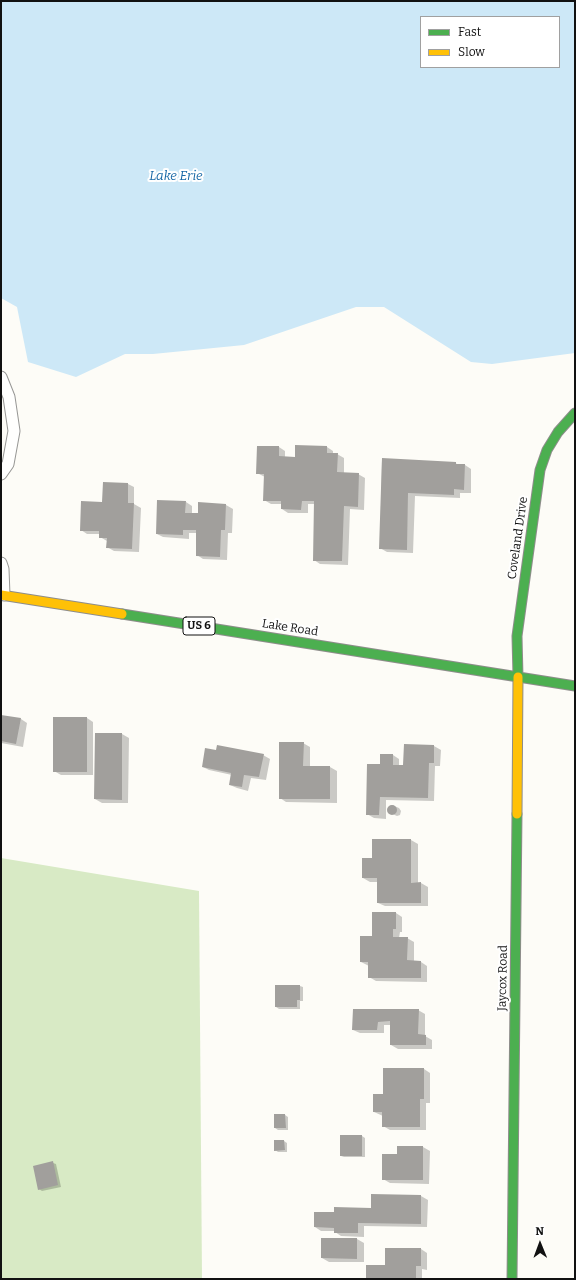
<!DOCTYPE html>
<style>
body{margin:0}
#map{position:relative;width:576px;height:1280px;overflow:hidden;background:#fdfcf7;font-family:Bitter,serif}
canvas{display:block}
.frame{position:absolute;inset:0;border:2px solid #111;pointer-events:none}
.legend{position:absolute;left:420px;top:16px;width:140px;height:52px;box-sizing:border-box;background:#fff;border:1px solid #a0a0a0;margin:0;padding:5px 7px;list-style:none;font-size:12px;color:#111}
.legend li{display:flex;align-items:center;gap:8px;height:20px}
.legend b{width:20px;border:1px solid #a0a0a0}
.north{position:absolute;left:520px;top:1224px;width:40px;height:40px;-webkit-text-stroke:3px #fff;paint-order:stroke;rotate:359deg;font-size:11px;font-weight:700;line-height:16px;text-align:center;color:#111}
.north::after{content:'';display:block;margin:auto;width:14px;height:18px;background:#111;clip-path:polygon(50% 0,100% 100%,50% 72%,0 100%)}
</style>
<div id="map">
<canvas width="576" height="1280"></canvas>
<div class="frame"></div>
<ul class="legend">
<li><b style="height:5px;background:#4caf50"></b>Fast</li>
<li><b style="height:5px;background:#ffc107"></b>Slow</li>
</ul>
<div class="north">N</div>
</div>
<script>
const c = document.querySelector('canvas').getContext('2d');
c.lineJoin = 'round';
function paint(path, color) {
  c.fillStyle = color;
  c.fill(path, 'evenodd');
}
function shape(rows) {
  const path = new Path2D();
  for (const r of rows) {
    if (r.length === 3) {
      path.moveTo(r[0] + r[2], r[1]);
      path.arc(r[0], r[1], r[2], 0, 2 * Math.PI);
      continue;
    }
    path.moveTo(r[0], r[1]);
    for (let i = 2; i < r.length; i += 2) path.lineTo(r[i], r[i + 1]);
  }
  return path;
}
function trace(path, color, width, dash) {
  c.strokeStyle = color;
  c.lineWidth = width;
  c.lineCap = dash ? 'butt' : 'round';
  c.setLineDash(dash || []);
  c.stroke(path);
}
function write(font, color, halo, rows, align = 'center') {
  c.font = font + ' Bitter,serif';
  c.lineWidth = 4;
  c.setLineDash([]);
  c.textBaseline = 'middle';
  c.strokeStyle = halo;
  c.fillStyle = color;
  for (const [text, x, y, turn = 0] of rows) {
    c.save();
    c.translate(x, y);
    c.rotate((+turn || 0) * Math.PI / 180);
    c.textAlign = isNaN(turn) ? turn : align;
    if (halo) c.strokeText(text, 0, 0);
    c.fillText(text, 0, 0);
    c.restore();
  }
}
const forest = shape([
 [1,858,199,891,202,1279,1,1279]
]);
const water = shape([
 [1,1,575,1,575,353,492,364,471,362,384,307,356,307,244,345,153,354,125,354,76,377,28,362,17,307,1,298],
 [421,17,559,17,559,67,421,67]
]);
const shadow = shape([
 [279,447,285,451,285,458,296,458,327,447,333,451,333,454,337,454,344,458,344,473,358,474,365,478,364,510,350,509,348,565,320,564,314,560,315,504,308,504,308,513,288,513,282,509,282,504,271,504,264,500,265,477,257,473],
 [382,459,455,463,459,465,465,465,471,469,471,493,460,493,460,498,415,496,413,553,387,552,380,548],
 [128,484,134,487,134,504,141,508,139,552,114,551,107,547,107,541,100,537,100,534,87,534,81,530,103,503],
 [186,502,192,506,192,514,199,514,226,505,233,509,232,533,228,533,227,560,203,559,197,555,197,533,189,533,189,539,163,537,157,534],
 [1,716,21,719,27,723,23,747,1,743],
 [87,718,93,722,93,775,61,775,54,771],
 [122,734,129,738,128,803,102,803,95,799],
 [303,743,310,747,310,767,330,767,337,771,337,803,286,802,280,798],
 [434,746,441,750,440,766,435,766,434,801,386,800,386,819,374,818,367,814,393,755,399,759,399,766,404,766],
 [263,755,270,759,266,780,251,778,248,791,237,788,230,785,232,775,209,770,203,767],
 [392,805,399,808,401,811,400,815,397,816,390,813,388,810,389,807],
 [373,840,411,840,418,844,418,884,421,883,428,887,428,906,385,906,378,903,378,882,370,882,363,878,373,858],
 [396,913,402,917,402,932,400,932,399,938,407,938,414,942,414,961,421,962,427,966,427,982,376,981,369,977,369,966,361,962,373,937],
 [300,986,303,987,303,1001,300,1001,300,1009,279,1009,276,1007],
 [354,1010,418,1010,425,1014,425,1036,432,1040,432,1049,398,1049,391,1045,391,1025,384,1025,384,1033,360,1033,353,1030],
 [424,1069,430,1073,430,1103,426,1103,426,1130,390,1130,383,1126,383,1116,374,1112],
 [285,1115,288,1117,288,1130,278,1130,275,1128],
 [362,1136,365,1138,365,1157,344,1157,341,1156],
 [275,1141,284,1141,287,1143,287,1152,278,1152,275,1150],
 [398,1147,423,1147,430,1151,429,1184,390,1183,383,1179,398,1155],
 [53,1163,56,1164,61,1187,42,1191,39,1189],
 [372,1195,421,1196,428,1200,427,1227,364,1226,364,1237,341,1236,335,1232,335,1231,321,1231,315,1227,335,1213,372,1209],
 [322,1239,357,1239,364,1243,364,1262,329,1262,322,1258],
 [421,1249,427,1253,427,1270,422,1269,422,1279,367,1279,386,1266]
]);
const building = shape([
 [295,445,327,446,327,453,338,453,337,472,359,473,358,507,344,506,342,561,313,561,314,501,302,501,301,510,281,509,281,501,263,501,264,474,256,474,257,446,279,446,279,456,295,457],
 [382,458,456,462,456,464,465,464,464,490,454,489,454,495,408,493,407,550,379,549],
 [103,482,128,483,128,503,134,503,132,549,106,548,107,538,99,538,99,531,80,531,81,501,102,502],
 [157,500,186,501,185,513,198,513,198,502,226,504,225,530,221,530,220,557,196,556,196,530,183,530,183,535,156,534],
 [1,715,21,718,16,744,1,741],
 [53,717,87,717,87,772,53,772],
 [95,733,122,733,122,800,94,799],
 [279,742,304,742,303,766,330,766,330,799,279,799],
 [404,744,434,745,434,763,429,763,428,798,380,797,379,815,366,815,367,764,380,764,380,754,393,754,393,765,403,765],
 [217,745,264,754,259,777,244,775,242,787,229,785,231,773,202,767,205,748,216,750],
 [392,810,5],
 [372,839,411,839,411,883,421,882,421,903,377,903,377,878,362,878,362,858,372,858],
 [372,912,396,912,396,929,393,929,393,937,408,937,407,960,421,961,421,978,368,978,368,962,360,962,360,936,372,936],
 [275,985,300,985,300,1000,297,1000,297,1007,275,1007],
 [353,1009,419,1009,418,1034,426,1035,426,1045,390,1045,390,1021,378,1022,377,1030,352,1030],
 [383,1068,424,1068,424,1099,420,1099,420,1127,382,1127,382,1112,373,1112,373,1094,383,1094],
 [274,1114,285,1114,286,1128,274,1128],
 [340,1135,362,1135,362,1156,340,1156],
 [274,1140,284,1140,285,1150,274,1151],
 [397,1146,423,1146,423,1180,382,1180,382,1154,397,1154],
 [53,1161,58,1185,38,1190,33,1166],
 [371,1194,421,1195,421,1224,358,1223,358,1233,334,1233,334,1228,314,1227,314,1212,334,1212,334,1207,371,1208],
 [321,1238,357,1238,357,1259,321,1258],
 [385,1248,421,1248,421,1266,416,1266,416,1279,366,1279,366,1265,385,1265]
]);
const lane = shape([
 [1,377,9,397,14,431,8,464,1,474],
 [1,563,3,569,4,595]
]);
const fast = shape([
 [122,614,575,686],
 [518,677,517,636,540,470,547,450,558,432,575,413],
 [512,1279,517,814]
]);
const slow = shape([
 [1,595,122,614],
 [517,814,518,677]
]);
const shields = [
 [199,626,32]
];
const shieldNames = [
 ["US 6",199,626]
];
const streetNames = [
 ["Coveland Drive",518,538,-82],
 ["Lake Road",290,628,9],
 ["Jaycox Road",503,978,-89]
];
const waterNames = [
 ["Lake Erie",176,176]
];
paint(forest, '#d8eac5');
paint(water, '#cde8f7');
paint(shadow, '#0003');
paint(building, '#a19f9c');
trace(lane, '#979795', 13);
trace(fast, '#8e8d8b', 11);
trace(slow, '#8e8d8b', 11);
trace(lane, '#fffffe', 11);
trace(fast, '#4caf50', 9);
trace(slow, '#ffc107', 9);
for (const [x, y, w] of shields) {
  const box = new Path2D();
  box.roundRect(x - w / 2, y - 9, w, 18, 3);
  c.fillStyle = '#fff';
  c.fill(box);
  trace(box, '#111', 1);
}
write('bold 11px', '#111', null, shieldNames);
write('12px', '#111', '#fff', streetNames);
write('italic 13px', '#1768a6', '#fff', waterNames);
</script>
